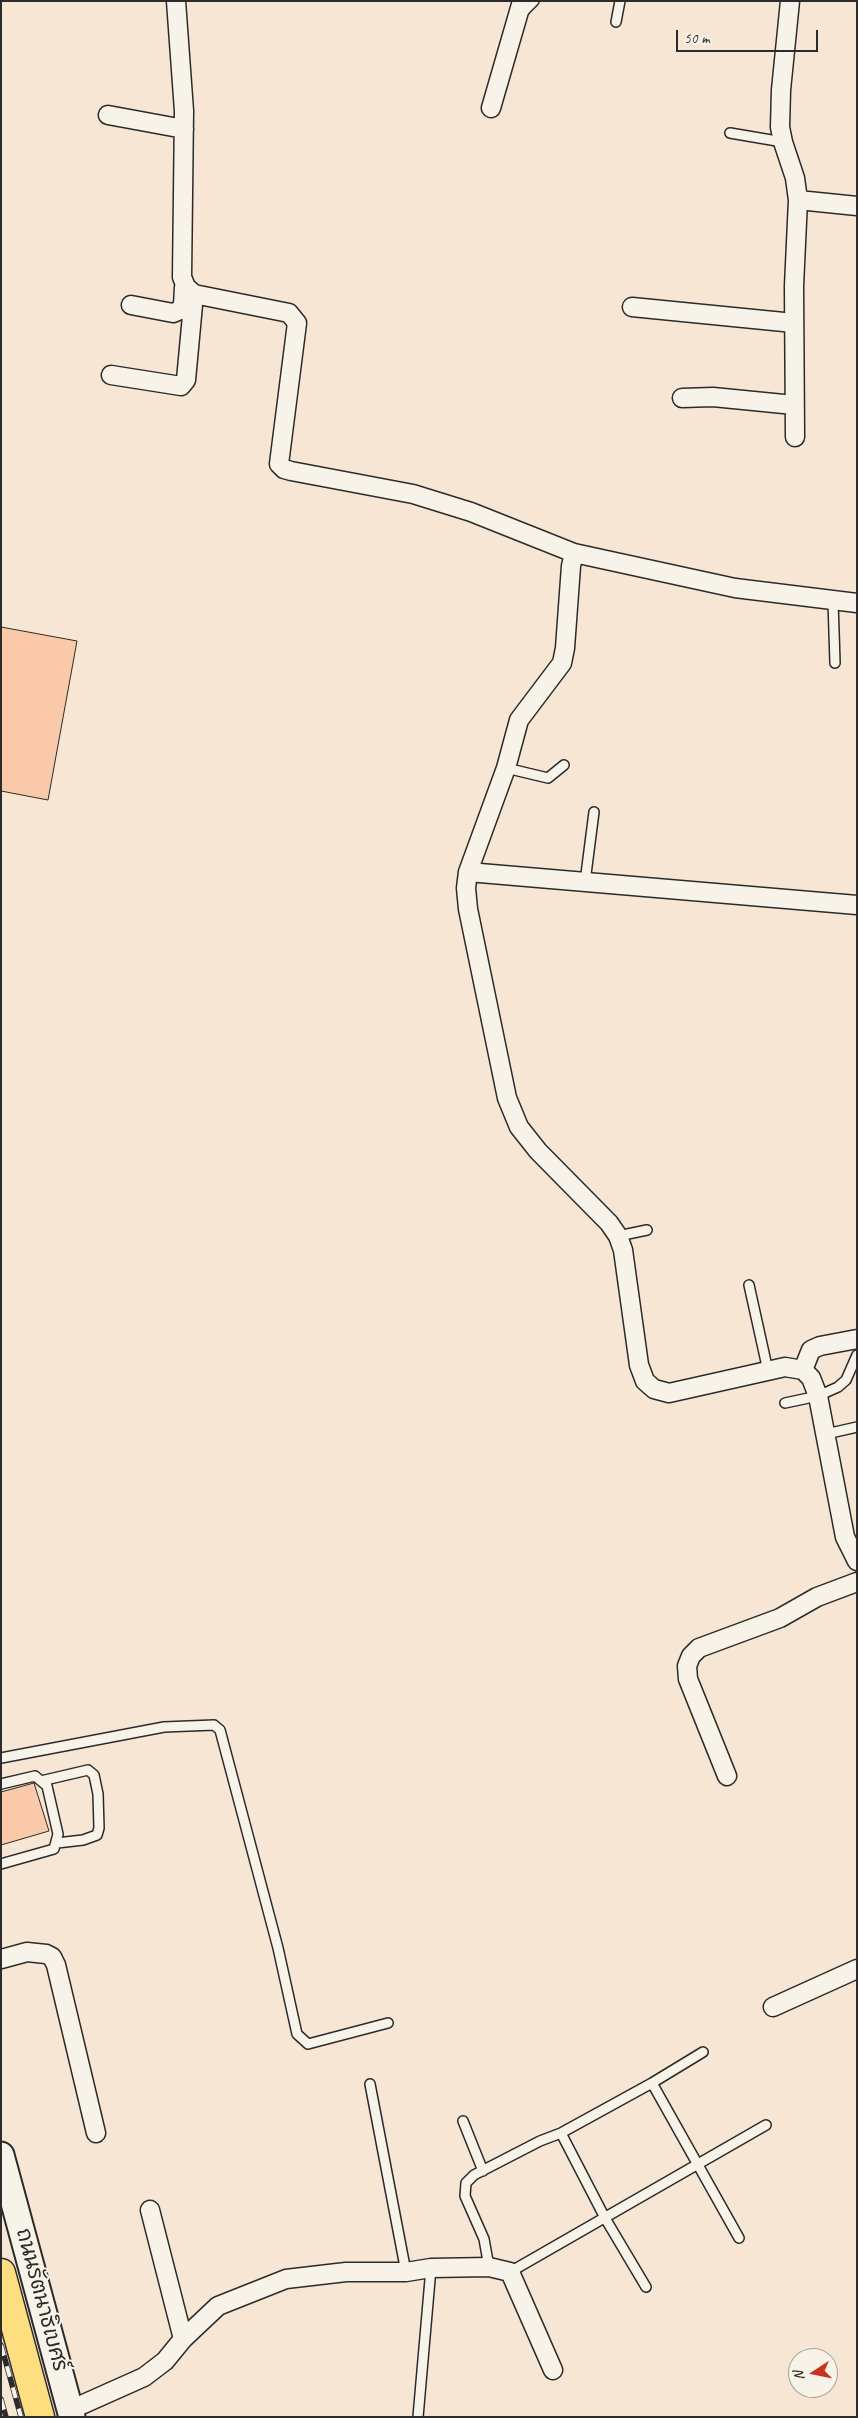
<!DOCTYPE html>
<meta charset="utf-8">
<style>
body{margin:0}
#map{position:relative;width:858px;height:2418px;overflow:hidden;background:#f8e6d5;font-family:Caveat,sans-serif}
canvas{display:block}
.frame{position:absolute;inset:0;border:2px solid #2b2b2b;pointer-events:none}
.north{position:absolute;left:788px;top:2348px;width:50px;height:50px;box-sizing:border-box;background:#f7f3e8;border:1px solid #a5a39c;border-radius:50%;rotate:259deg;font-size:14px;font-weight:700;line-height:20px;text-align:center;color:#2b2b2b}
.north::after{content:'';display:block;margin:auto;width:18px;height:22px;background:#c8321e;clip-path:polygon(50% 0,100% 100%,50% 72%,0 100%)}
.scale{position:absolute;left:676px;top:30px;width:142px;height:22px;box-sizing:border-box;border:2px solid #2b2b2b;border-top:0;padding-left:6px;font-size:15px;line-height:18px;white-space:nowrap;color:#2b2b2b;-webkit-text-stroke:4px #f7f3e8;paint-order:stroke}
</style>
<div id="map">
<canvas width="858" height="2418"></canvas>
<div class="frame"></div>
<div class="north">N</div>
<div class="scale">50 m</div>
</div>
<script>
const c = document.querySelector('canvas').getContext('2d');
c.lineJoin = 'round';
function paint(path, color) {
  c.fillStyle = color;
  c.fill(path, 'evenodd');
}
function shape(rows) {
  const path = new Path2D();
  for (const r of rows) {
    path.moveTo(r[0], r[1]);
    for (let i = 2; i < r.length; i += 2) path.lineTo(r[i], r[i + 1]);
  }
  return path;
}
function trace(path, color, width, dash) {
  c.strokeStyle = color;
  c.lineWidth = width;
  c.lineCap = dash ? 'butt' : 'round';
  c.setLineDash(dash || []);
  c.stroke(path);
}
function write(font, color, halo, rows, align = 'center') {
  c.font = font + ' Caveat,"Playpen Sans Thai",sans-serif';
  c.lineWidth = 4;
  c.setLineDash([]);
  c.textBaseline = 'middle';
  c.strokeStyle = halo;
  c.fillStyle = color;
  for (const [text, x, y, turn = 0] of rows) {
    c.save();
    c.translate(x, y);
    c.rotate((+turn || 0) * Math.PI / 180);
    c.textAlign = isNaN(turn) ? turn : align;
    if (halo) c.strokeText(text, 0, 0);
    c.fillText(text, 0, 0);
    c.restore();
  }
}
const building = shape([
 [1,627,77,641,48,800,1,791,1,627],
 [34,1783,49,1831,1,1845,1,1792,34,1783]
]);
const service = shape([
 [522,13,534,1],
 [616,22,620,1],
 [730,133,783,142],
 [833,601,835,663],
 [506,768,548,778,564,765],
 [585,882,594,812],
 [618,1236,647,1230],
 [749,1285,768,1371],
 [785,1403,818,1396,838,1387,846,1380,857,1355],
 [826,1434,857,1427],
 [1,1758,164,1727,214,1725,220,1730,278,1948,297,2034,308,2044,388,2023],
 [41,1781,88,1770,94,1775,98,1794,99,1828,97,1835,83,1840,57,1843],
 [1,1784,35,1776,47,1786,58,1834,54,1849,1,1864],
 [652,2083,739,2238],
 [370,2084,406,2272],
 [463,2121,483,2171],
 [561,2133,605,2218,646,2287],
 [489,2267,484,2239,465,2196,466,2183,474,2175,540,2141,561,2133,652,2083,703,2052],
 [510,2272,766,2125],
 [418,2417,431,2268]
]);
const minor = shape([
 [176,1,184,111,182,277,186,287,194,294,289,313,297,323,279,464,284,469,291,471,413,494,471,512,574,553,571,566,565,648,562,663,519,720,506,768,468,872,466,888,468,909,507,1098,519,1127,538,1151,609,1223,618,1236,623,1250,639,1365,645,1381,654,1389,669,1393,785,1367,803,1370,811,1378,818,1396,845,1537,857,1561],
 [790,1,781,90,780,127,783,142,795,178,798,200,794,286,795,437],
 [491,108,522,1],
 [108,115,184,129],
 [798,200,857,206],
 [131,305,173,313,180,310,183,305,184,287],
 [632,307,794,323],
 [111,375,181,386,186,380,194,294],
 [682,398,713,397,794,405],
 [574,553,735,588,857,603],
 [468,872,857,905],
 [803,1370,811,1350,820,1346,857,1339],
 [727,1776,688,1679,687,1666,691,1656,699,1648,780,1618,817,1597,857,1582],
 [1,1959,27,1952,46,1954,52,1957,56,1965,96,2133],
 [773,2007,857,1969],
 [150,2210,183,2339],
 [70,2410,144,2377,165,2361,183,2339,218,2306,286,2279,346,2272,406,2272,431,2268,489,2267,510,2272,553,2370]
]);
const secondary = shape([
 [1,2155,72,2417]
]);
const primary = shape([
 [1,2273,40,2417]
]);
const rail = shape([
 [1,2345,21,2417],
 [1,2399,6,2417]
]);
const streetNames = [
 ["ถนนรัตนาธิเบศร์",41,2300,75]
];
paint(building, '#fac9aa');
trace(building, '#2b2b2b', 1);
trace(service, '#2b2b2b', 12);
trace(minor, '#2b2b2b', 21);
trace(secondary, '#2b2b2b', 29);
trace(primary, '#2b2b2b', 31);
trace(service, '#f7f3e8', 9);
trace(minor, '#f7f3e8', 18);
trace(secondary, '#f7f3e8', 25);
trace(primary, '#fedf80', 28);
trace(rail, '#2b2b2b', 5.5);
trace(rail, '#f7f3e8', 4, [11]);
write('21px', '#2b2b2b', '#f7f3e8', streetNames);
</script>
